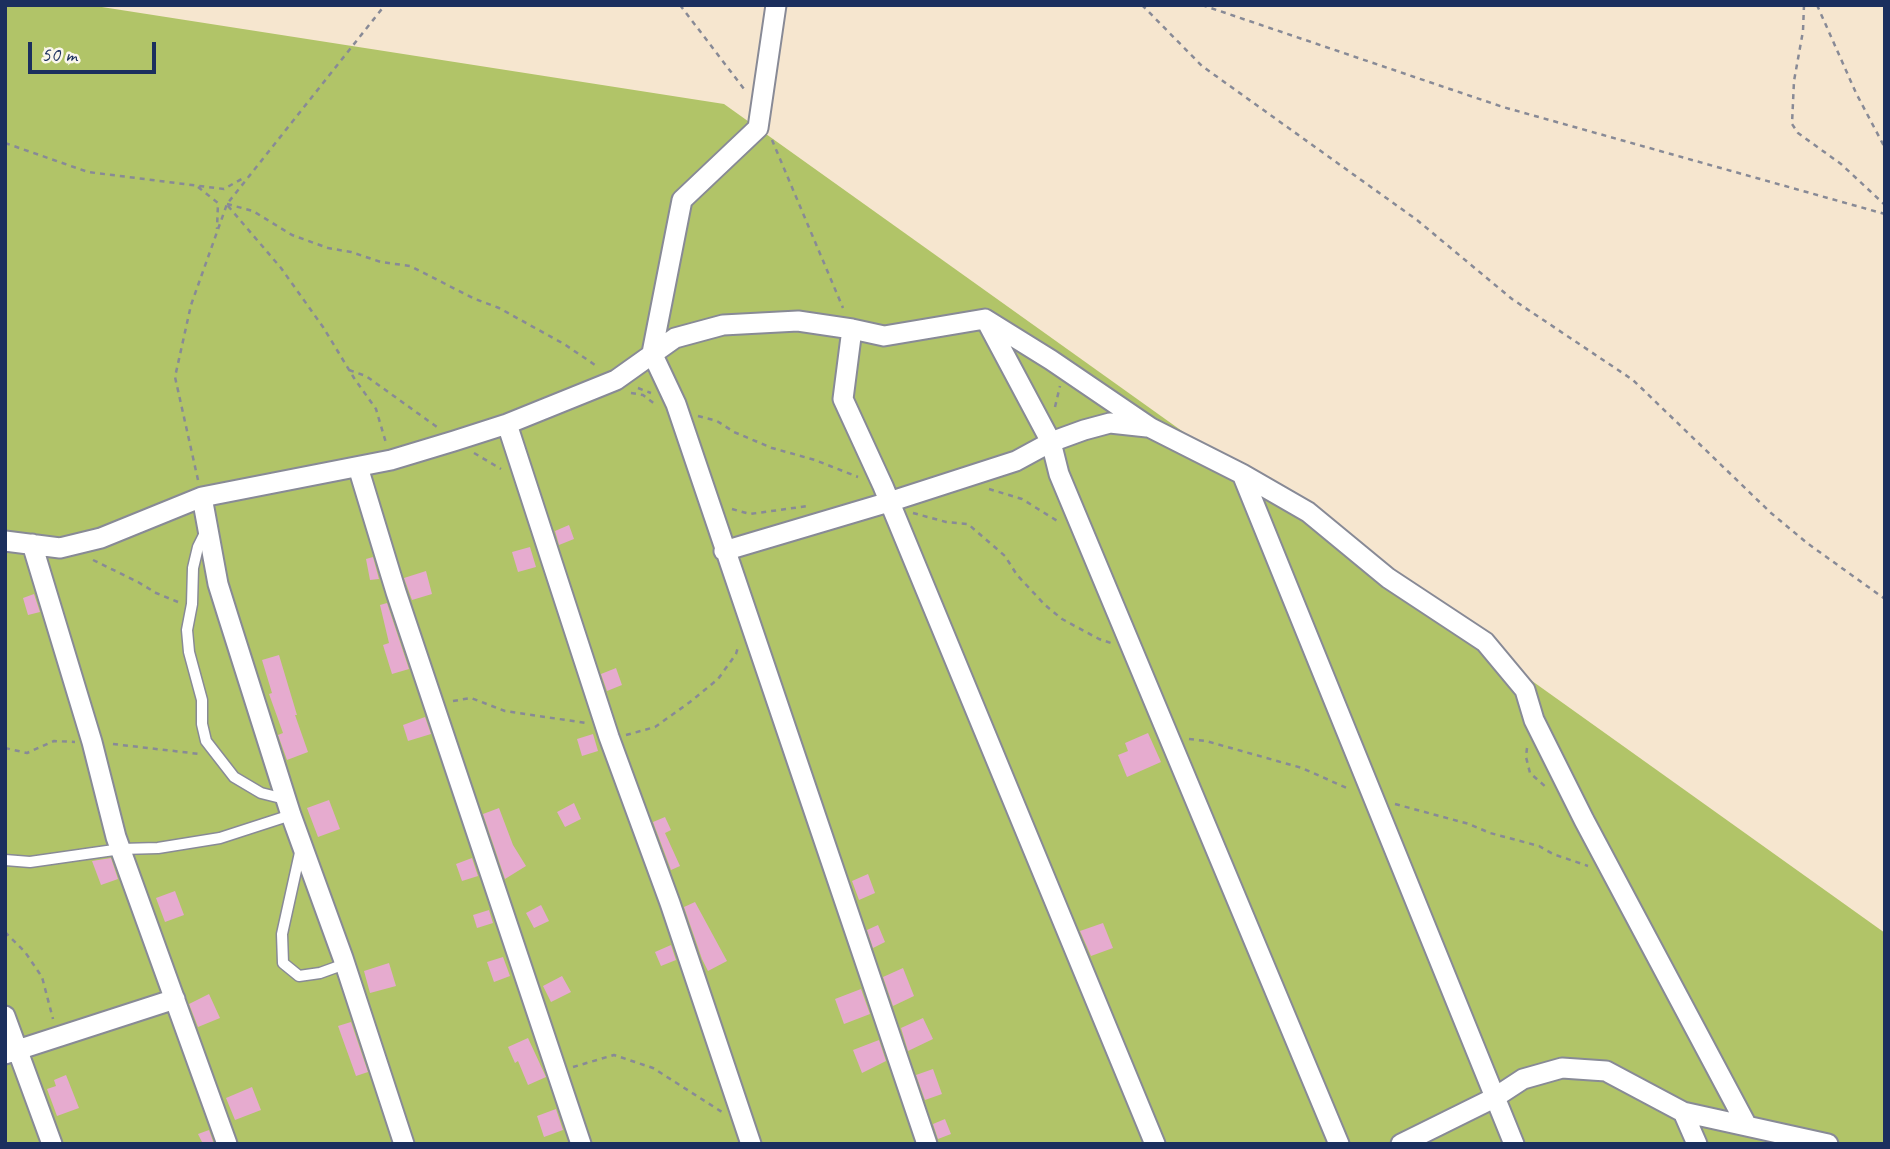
<!DOCTYPE html>
<style>
body{margin:0}
#map{position:relative;width:1890px;height:1149px;overflow:hidden;background:#f6e6cf;font-family:Caveat,sans-serif}
canvas{display:block}
.frame{position:absolute;inset:0;border:7px solid #1b2f5e;pointer-events:none}
.scale{position:absolute;left:28px;top:42px;width:128px;height:32px;box-sizing:border-box;border:4px solid #1b2f5e;border-top:0;padding-left:9px;font-size:21px;line-height:24px;white-space:nowrap;color:#1b2f5e;-webkit-text-stroke:5px #fbf7ec;paint-order:stroke}
</style>
<div id="map">
<canvas width="1890" height="1149"></canvas>
<div class="frame"></div>
<div class="scale">50 m</div>
</div>
<script>
const c = document.querySelector('canvas').getContext('2d');
c.lineJoin = 'round';
function paint(path, color) {
  c.fillStyle = color;
  c.fill(path, 'evenodd');
}
function shape(rows) {
  const path = new Path2D();
  for (const r of rows) {
    path.moveTo(r[0], r[1]);
    for (let i = 2; i < r.length; i += 2) path.lineTo(r[i], r[i + 1]);
  }
  return path;
}
function trace(path, color, width, dash) {
  c.strokeStyle = color;
  c.lineWidth = width;
  c.lineCap = dash ? 'butt' : 'round';
  c.setLineDash(dash || []);
  c.stroke(path);
}
const green = shape([
 [5,5,89,5,724,104,1885,933,1885,1144,5,1144]
]);
const building = shape([
 [569,525,574,539,559,545,555,531],
 [530,547,536,567,518,572,512,552],
 [373,557,379,579,370,580,366,559],
 [426,571,432,594,412,600,404,578],
 [34,594,40,612,28,615,23,598],
 [387,603,409,669,392,674,383,645,389,643,380,605],
 [279,655,297,715,295,715,308,752,287,760,278,735,283,733,269,694,272,693,262,660],
 [616,668,622,685,607,691,601,674],
 [425,717,431,734,408,741,403,725],
 [1148,733,1161,762,1127,777,1118,755,1128,751,1125,743],
 [593,734,598,751,582,756,577,739],
 [329,800,340,829,318,837,307,808],
 [574,803,581,819,565,827,557,812],
 [499,808,513,845,526,866,505,879,483,814],
 [665,817,671,830,665,833,680,866,671,870,653,822],
 [111,858,118,879,101,885,92,861],
 [472,858,478,876,462,881,456,864],
 [868,874,875,893,859,900,852,881],
 [175,891,184,915,165,922,156,898],
 [695,902,727,961,708,971,702,959,684,907],
 [541,905,549,921,534,928,526,913],
 [489,910,493,923,477,928,473,915],
 [1103,923,1113,948,1091,956,1080,931],
 [878,925,885,942,873,948,867,930],
 [671,945,676,960,661,966,655,952],
 [503,957,510,976,494,982,487,962],
 [389,963,396,986,370,993,364,971],
 [903,968,914,996,893,1006,883,977],
 [562,976,571,992,551,1002,543,986],
 [861,989,870,1014,844,1024,835,999],
 [209,994,220,1018,198,1027,189,1004],
 [923,1018,933,1039,908,1051,901,1028],
 [351,1022,368,1072,356,1076,338,1026],
 [528,1038,546,1077,528,1085,518,1061,515,1063,508,1047],
 [879,1040,886,1061,862,1073,853,1050],
 [933,1069,942,1094,925,1100,916,1075],
 [66,1075,79,1108,57,1116,47,1089,56,1086,54,1080],
 [252,1087,261,1110,235,1120,226,1098],
 [556,1109,563,1130,544,1137,537,1116],
 [945,1119,951,1134,938,1139,933,1124],
 [209,1130,214,1144,203,1144,198,1134]
]);
const path = shape([
 [680,5,744,89],
 [1142,5,1202,66,1417,220,1512,299,1633,380,1771,513,1807,543,1885,599],
 [1202,5,1503,107,1885,214],
 [1804,5,1803,31,1794,81,1792,124,1798,133,1841,164,1885,205],
 [1817,5,1856,93,1885,148],
 [772,140,843,308],
 [5,143,88,172,224,189,245,177],
 [198,187,218,203,217,229],
 [227,204,253,211,292,235,328,248,351,252,381,262,410,266,475,299,499,308,564,344,598,367],
 [228,206,281,268,323,327,354,378,376,409,386,443],
 [349,370,366,376,437,427],
 [638,388,651,393],
 [631,393,643,395,656,405],
 [1055,407,1060,386],
 [698,416,717,421,734,432,772,448,815,460,858,477],
 [474,453,501,469],
 [198,480,175,377,191,305,227,204,385,5],
 [989,489,1022,499,1059,522],
 [732,509,750,514,808,506],
 [913,513,946,522,968,524,1005,556,1017,575,1045,605,1062,619,1099,639,1111,643],
 [93,560,138,582,156,593,178,602],
 [453,701,471,698,505,711,586,723],
 [626,735,655,727,690,702,718,679,736,654,738,647],
 [1189,739,1206,741,1302,768,1349,789],
 [113,744,200,754],
 [5,748,27,753,54,741,75,742],
 [1527,748,1526,757,1530,773,1547,788],
 [1395,804,1469,824,1490,833,1539,846,1553,854,1588,866],
 [5,932,25,952,42,977,53,1019],
 [573,1067,614,1055,653,1068,722,1112]
]);
const service = shape([
 [206,531,198,547,193,568,192,604,187,630,189,652,202,700,202,724,206,741,234,777,261,793,285,799],
 [301,848,282,934,283,963,299,976,320,973,345,964],
 [5,860,30,862,121,849,158,848,220,838,291,815]
]);
const minor = shape([
 [776,5,758,128,682,200,652,353,676,404,927,1144],
 [987,322,1051,442,1059,474,1339,1144],
 [507,424,609,737,670,903,751,1144],
 [358,467,396,592,581,1144],
 [1242,474,1514,1144],
 [202,497,218,584,228,616,291,815,343,958,404,1144],
 [5,541,60,548,101,538,202,497,391,460,454,441,507,424,616,380,675,338,723,325,798,321,852,329],
 [32,544,92,742,116,837,227,1144],
 [724,551,889,502,1016,461,1051,442,1084,430,1110,423,1147,427],
 [5,1016,52,1144],
 [5,1054,175,999],
 [1683,1112,1697,1144],
 [1155,1144,883,486,843,399,852,329,884,336,985,319,1051,360,1151,428,1242,474,1308,512,1388,578,1485,642,1525,690,1534,720,1584,820,1746,1124],
 [1401,1144,1494,1098,1523,1079,1562,1068,1606,1071,1683,1112,1828,1144]
]);
paint(green, '#b1c468');
paint(building, '#e6abcf');
trace(service, '#888a96', 13);
trace(minor, '#888a96', 23);
trace(path, '#888a96', 2.5, [5, 5]);
trace(service, '#fff', 10);
trace(minor, '#fff', 19);
</script>
